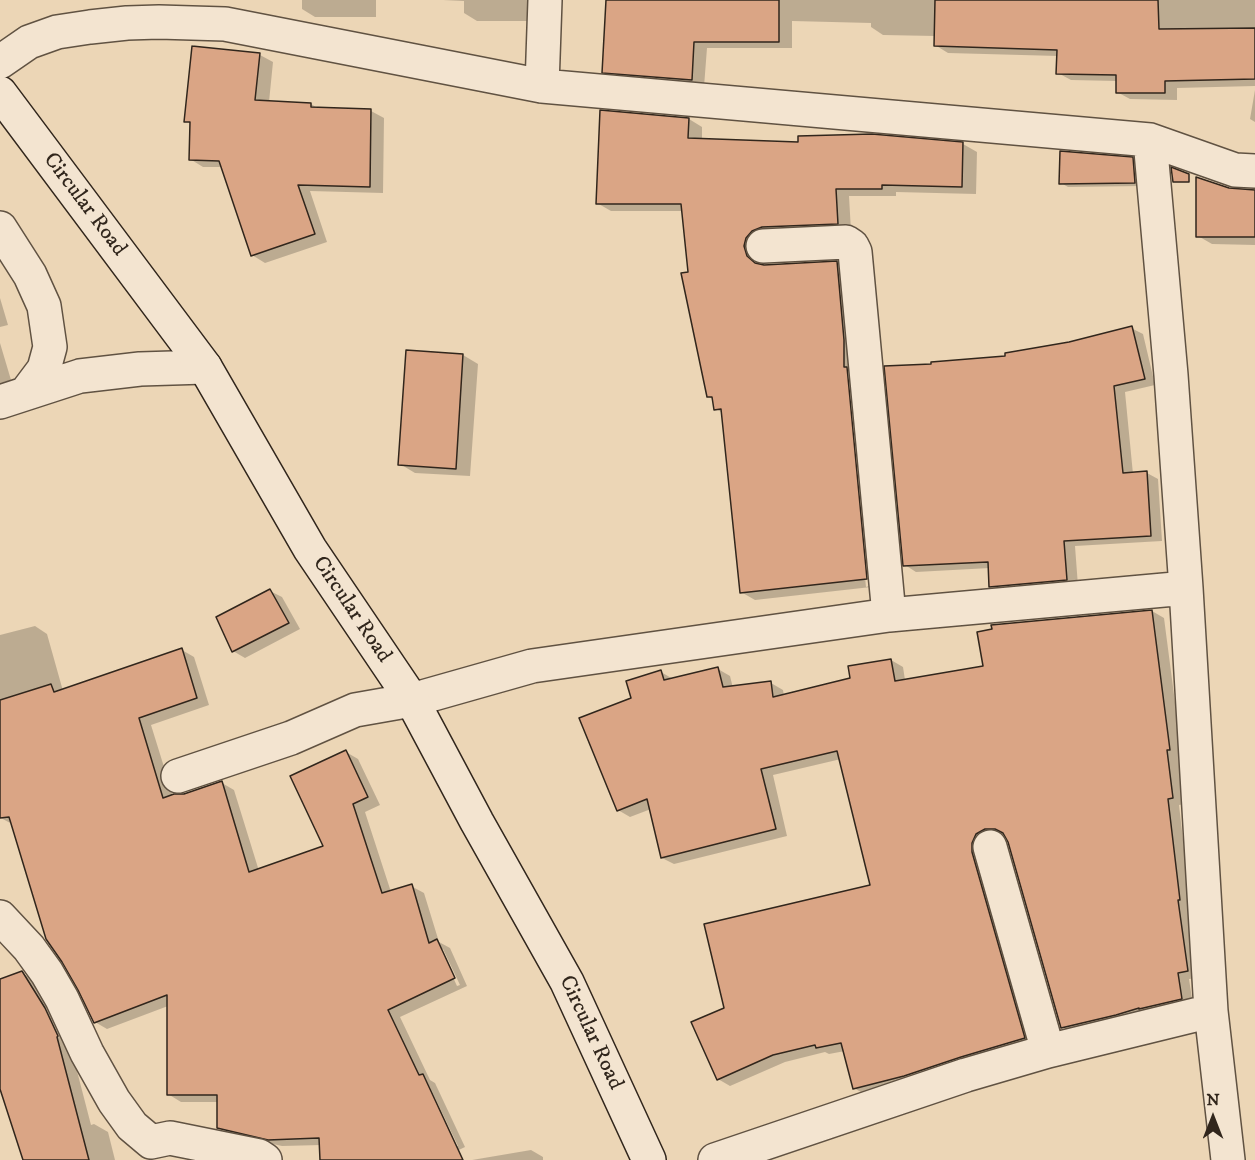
<!DOCTYPE html>
<style>
body{margin:0}
#map{position:relative;width:1255px;height:1160px;overflow:hidden;background:#ecd6b6;font-family:"IM FELL DW Pica",serif}
canvas{display:block}
.north{position:absolute;left:1183px;top:1088px;width:60px;height:60px;-webkit-text-stroke:4px #f3e4d0;paint-order:stroke;rotate:0deg;font-size:16px;font-weight:700;line-height:24px;text-align:center;color:#31261c}
.north::after{content:'';display:block;margin:auto;width:21px;height:27px;background:#31261c;clip-path:polygon(50% 0,100% 100%,50% 72%,0 100%)}
</style>
<div id="map">
<canvas width="1255" height="1160"></canvas>
<div class="north">N</div>
</div>
<script>
const c = document.querySelector('canvas').getContext('2d');
c.lineJoin = 'round';
function paint(path, color) {
  c.fillStyle = color;
  c.fill(path, 'evenodd');
}
function shape(rows) {
  const path = new Path2D();
  for (const r of rows) {
    path.moveTo(r[0], r[1]);
    for (let i = 2; i < r.length; i += 2) path.lineTo(r[i], r[i + 1]);
  }
  return path;
}
function trace(path, color, width, dash) {
  c.strokeStyle = color;
  c.lineWidth = width;
  c.lineCap = dash ? 'butt' : 'round';
  c.setLineDash(dash || []);
  c.stroke(path);
}
function write(font, color, halo, rows, align = 'center') {
  c.font = font + ' "IM FELL DW Pica",serif';
  c.lineWidth = 5;
  c.setLineDash([]);
  c.textBaseline = 'middle';
  c.strokeStyle = halo;
  c.fillStyle = color;
  for (const [text, x, y, turn = 0] of rows) {
    c.save();
    c.translate(x, y);
    c.rotate((+turn || 0) * Math.PI / 180);
    c.textAlign = isNaN(turn) ? turn : align;
    if (halo) c.strokeText(text, 0, 0);
    c.fillText(text, 0, 0);
    c.restore();
  }
}
const shadow = shape([
 [302,0,376,0,376,17,315,17,302,9],
 [443,0,541,0,538,21,477,21,464,13,464,1],
 [608,0,1255,0,1255,86,1177,88,1177,100,1130,99,1117,92,1117,81,1071,80,1058,73,1058,56,948,53,935,45,935,36,883,35,871,27,871,23,792,21,792,48,707,48,704,87,617,79,604,72],
 [260,55,273,62,269,102,311,104,319,109,371,111,384,118,383,193,310,191,327,242,265,263,252,255,222,167,203,167,190,159,192,124,186,121],
 [1255,90,1255,122,1250,119],
 [689,119,702,127,702,140,799,144,963,144,977,152,976,194,896,192,896,196,849,196,851,231,758,255,761,266,837,263,851,271,880,586,755,600,741,592,723,413,716,409,714,400,708,396,690,273,683,211,611,211,597,203],
 [845,367,848,367,869,586,866,587],
 [1132,159,1139,163,1141,186,1068,187,1061,183],
 [1233,190,1255,191,1255,245,1212,244,1198,236],
 [0,298,8,325,0,327],
 [1131,328,1143,334,1155,385,1125,392,1133,474,1147,473,1158,479,1162,541,1075,546,1078,586,1002,593,991,586,990,568,916,572,905,565,932,365,1007,358],
 [0,343,11,380,0,383],
 [408,351,463,355,478,364,470,476,415,473,400,464],
 [270,591,282,597,300,629,245,658,233,651],
 [1152,611,1164,618,1182,756,1178,756,1185,804,1179,805,1199,978,1189,979,1193,1005,1074,1034,1062,1027,1009,841,1006,835,998,835,1036,1045,866,1095,854,1088,845,1051,829,1054,825,1052,785,1062,730,1086,718,1079,725,1009,872,886,841,759,773,775,787,836,674,864,662,858,651,809,630,817,618,810,632,698,661,672,673,679,718,669,730,676,733,688,771,683,783,690,784,696,852,679,891,660,903,667,905,680,968,671],
 [35,626,47,634,63,691,182,650,194,657,209,705,151,725,173,796,184,795,222,783,234,790,259,871,325,847,346,752,358,759,380,805,365,812,391,892,411,886,424,893,439,942,450,948,467,986,400,1017,430,1080,435,1083,465,1147,438,1160,325,1160,321,1145,282,1146,232,1135,219,1128,218,1102,181,1102,168,1094,168,1006,107,1029,95,1022,12,824,1,818,0,810,0,635],
 [440,949,443,949,460,985,457,986],
 [422,1077,425,1077,458,1146,455,1147],
 [22,973,36,981,70,1044,91,1125,94,1124,108,1132,115,1160,25,1160,0,1084,0,981],
 [531,1150,543,1157,543,1160,472,1160]
]);
const building = shape([
 [606,0,779,0,779,42,694,42,692,80,602,73,606,0],
 [935,0,1158,0,1159,29,1255,28,1255,79,1165,81,1165,93,1116,93,1116,75,1056,74,1057,50,934,46,935,0],
 [192,46,260,53,255,100,311,103,311,107,371,109,370,187,298,185,315,234,251,256,219,161,189,160,190,122,184,122,192,46],
 [600,110,689,118,688,138,798,142,798,136,872,134,963,142,962,187,882,185,882,189,836,189,838,224,762,227,752,231,746,238,744,246,747,256,755,263,764,265,837,261,844,340,844,367,847,367,867,579,740,593,721,409,714,410,712,397,707,397,681,273,688,272,681,204,596,204,600,110],
 [1060,151,1133,157,1135,183,1059,184,1060,151],
 [1171,167,1189,174,1189,182,1173,182,1171,167],
 [1196,177,1229,188,1255,190,1255,237,1196,237,1196,177],
 [1132,326,1145,379,1114,386,1123,473,1147,471,1151,536,1064,541,1067,580,989,587,988,562,903,566,884,366,931,364,931,362,1005,356,1005,353,1069,342,1132,326],
 [406,350,463,354,456,469,398,465,406,350],
 [270,589,289,623,232,652,216,617,270,589],
 [1152,610,1170,750,1167,750,1173,798,1168,799,1180,900,1178,900,1188,971,1178,973,1182,999,1139,1009,1139,1008,1116,1015,1061,1028,1008,842,1003,833,995,829,985,829,976,834,972,843,972,852,1025,1038,961,1057,904,1076,853,1089,841,1043,816,1048,815,1045,773,1055,717,1080,691,1022,724,1008,704,924,870,885,837,751,761,769,776,829,661,858,647,799,617,811,579,718,631,698,626,681,661,670,664,680,718,667,723,687,771,681,773,697,850,678,848,666,891,659,895,681,983,666,977,632,992,629,991,625,1152,610],
 [182,648,197,698,139,718,163,798,174,794,184,794,222,781,249,872,323,846,290,776,346,750,368,797,353,804,382,893,412,884,429,943,437,939,455,978,388,1010,419,1075,423,1074,463,1160,320,1160,319,1138,268,1140,217,1128,217,1095,167,1095,167,995,94,1023,78,990,62,962,46,939,9,817,0,818,0,700,51,684,54,692,182,648],
 [22,971,45,1008,58,1036,57,1037,89,1160,23,1160,0,1089,0,979,22,971]
]);
const street = shape([
 [0,62,29,42,57,32,90,27,127,23,159,22,225,24,542,86,1150,140,1235,170,1255,171],
 [542,86,545,0],
 [1150,140,1171,375,1186,588,1211,1011,1228,1160],
 [0,228,30,275,44,306,50,347,44,369,26,393],
 [763,246,846,242,852,246,855,252,889,615],
 [0,402,80,376,140,369,205,367],
 [178,776,291,738,355,710,412,700,532,666,889,615,1186,588],
 [990,847,1048,1051],
 [0,917,29,948,47,973,62,999,87,1053,114,1101,132,1126,151,1142,170,1138,259,1156,265,1160],
 [715,1160,966,1075,1048,1051,1211,1011]
]);
const secondary = shape([
 [0,93,205,367,310,549,412,700,477,822,567,982,649,1160]
]);
const streetNames = [
 ["Circular Road",84,205,53],
 ["Circular Road",351,610,56],
 ["Circular Road",590,1033,65]
];
paint(shadow, '#0003');
paint(building, '#daa585');
trace(building, '#31261c', 1.5);
trace(street, '#605242', 36);
trace(secondary, '#31261c', 36);
trace(street, '#f3e4d0', 33);
trace(secondary, '#f3e4d0', 33);
write('22px', '#31261c', '#f3e4d0', streetNames);
</script>
